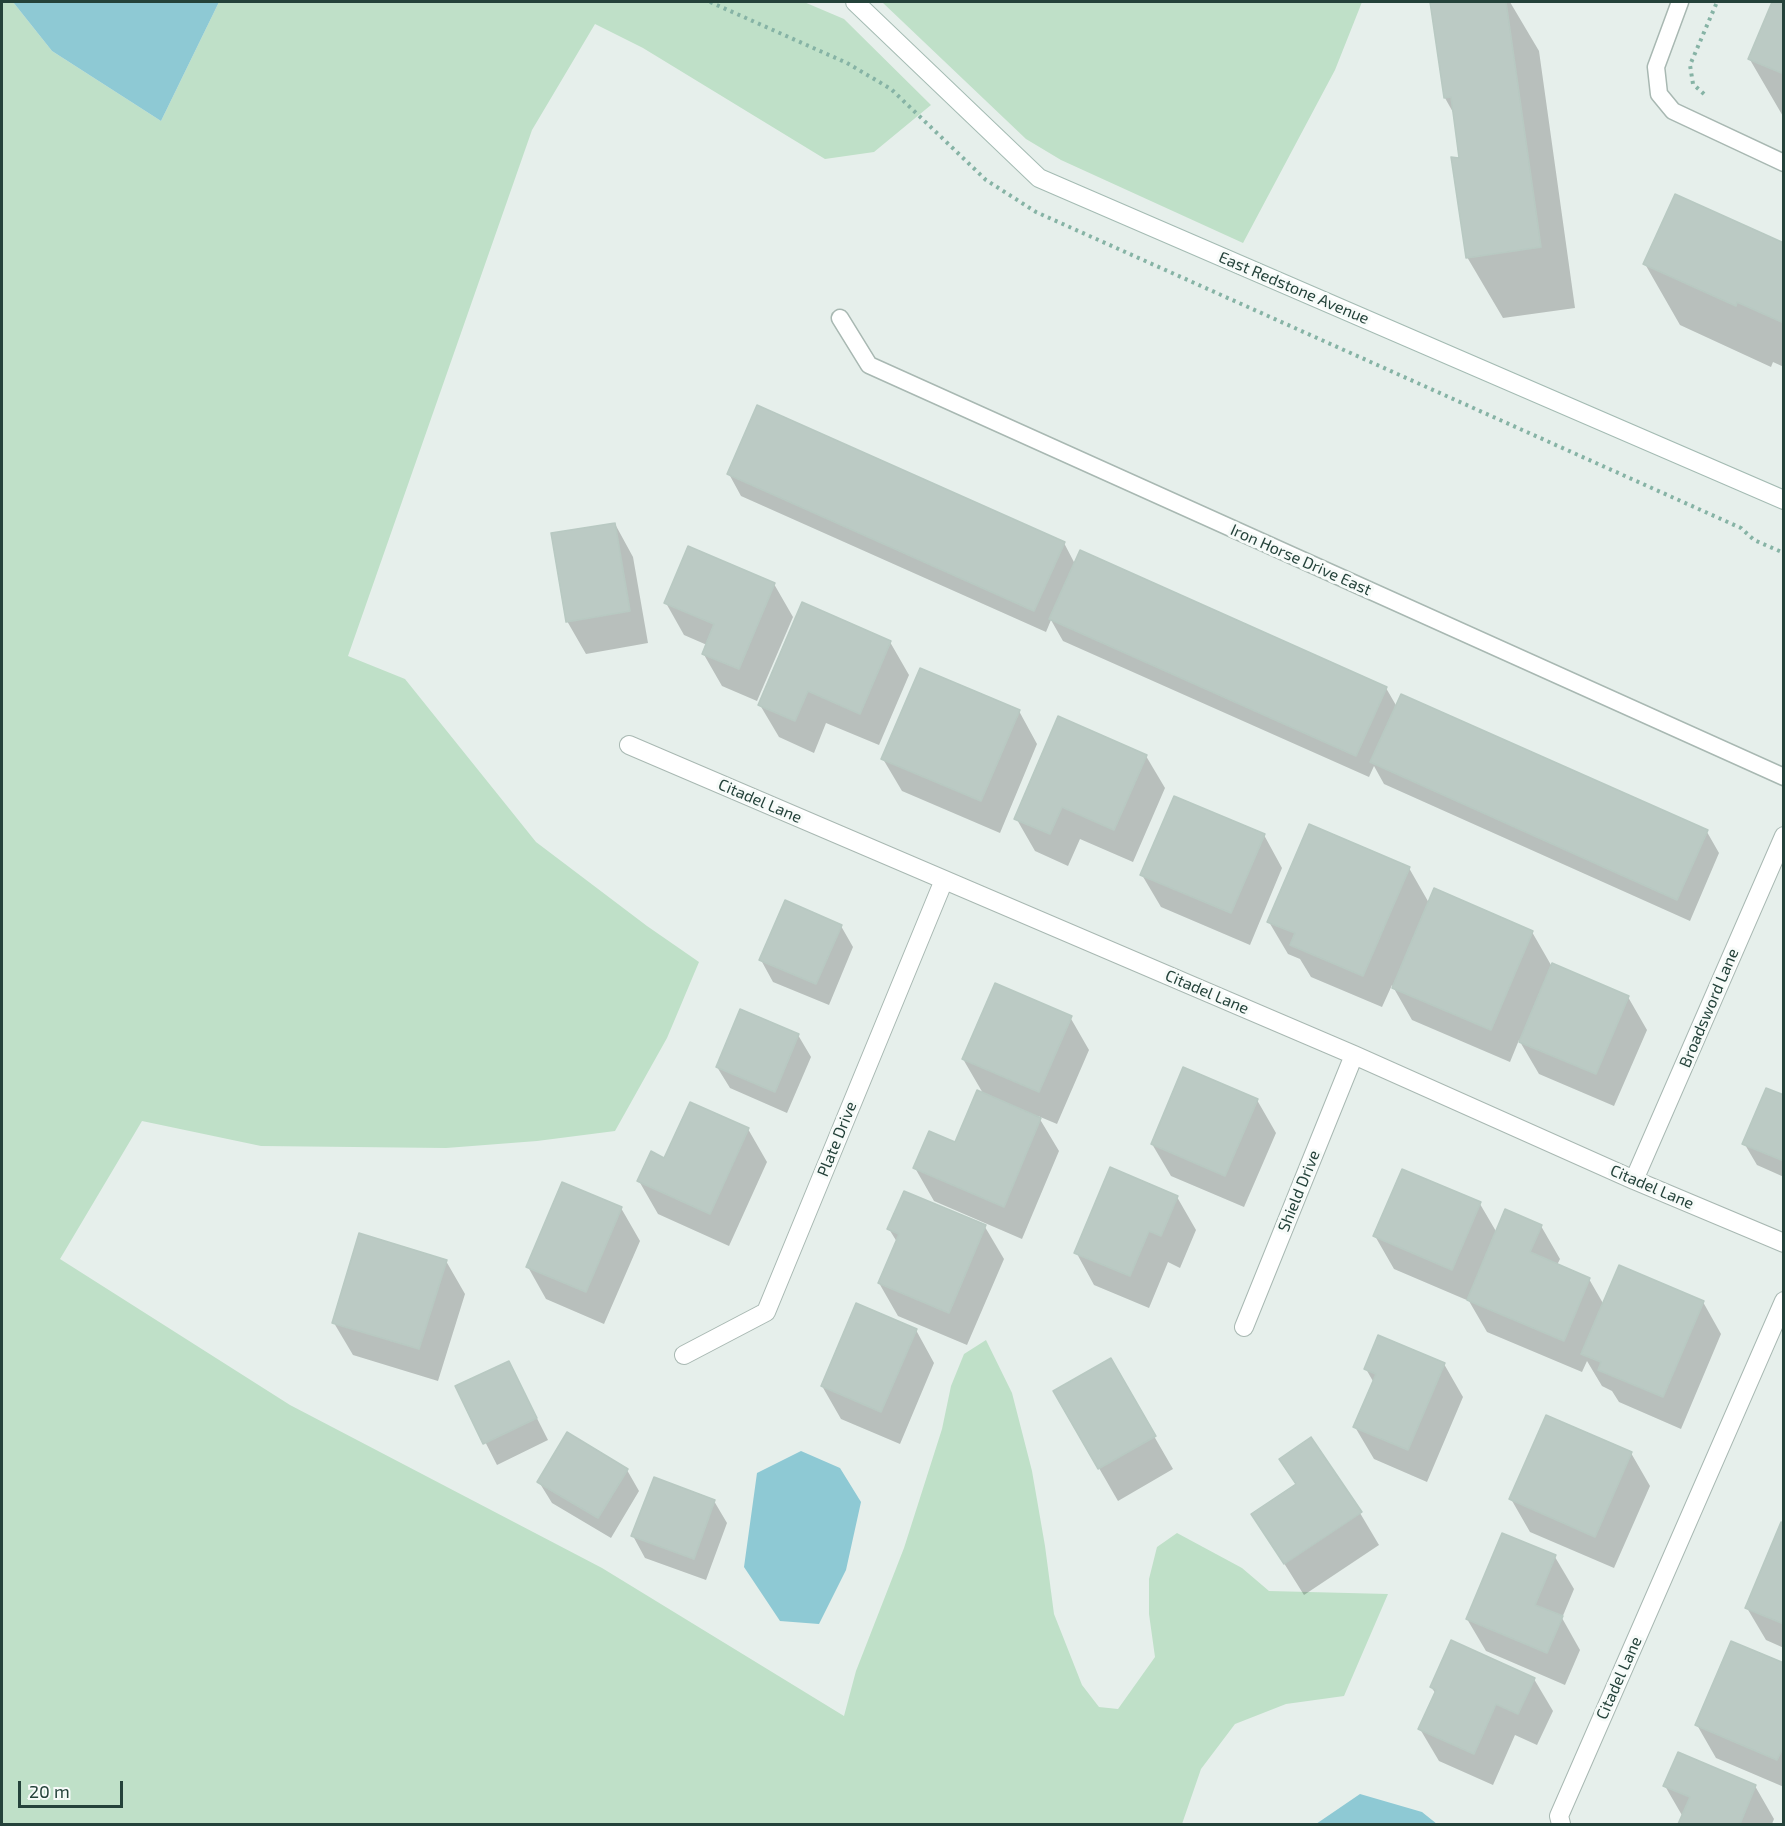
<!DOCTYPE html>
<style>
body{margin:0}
#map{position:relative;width:1785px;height:1826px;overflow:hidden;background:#e6efeb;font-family:"Exo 2",sans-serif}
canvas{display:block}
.frame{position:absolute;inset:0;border:3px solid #24423a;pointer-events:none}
.scale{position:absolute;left:18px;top:1781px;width:105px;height:27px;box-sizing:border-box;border:3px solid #24423a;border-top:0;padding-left:8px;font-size:18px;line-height:21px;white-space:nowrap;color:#24423a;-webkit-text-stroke:4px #f7fbf9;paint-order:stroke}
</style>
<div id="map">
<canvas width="1785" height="1826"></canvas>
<div class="frame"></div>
<div class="scale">20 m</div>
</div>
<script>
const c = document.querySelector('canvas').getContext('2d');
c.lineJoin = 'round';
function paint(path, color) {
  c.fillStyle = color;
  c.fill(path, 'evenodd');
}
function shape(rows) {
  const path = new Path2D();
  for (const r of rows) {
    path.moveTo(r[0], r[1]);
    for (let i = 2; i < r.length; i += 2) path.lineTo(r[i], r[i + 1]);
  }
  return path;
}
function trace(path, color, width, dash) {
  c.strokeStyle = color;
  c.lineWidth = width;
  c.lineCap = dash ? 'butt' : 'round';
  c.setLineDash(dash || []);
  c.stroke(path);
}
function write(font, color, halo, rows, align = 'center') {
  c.font = font + ' "Exo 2",sans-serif';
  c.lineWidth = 6;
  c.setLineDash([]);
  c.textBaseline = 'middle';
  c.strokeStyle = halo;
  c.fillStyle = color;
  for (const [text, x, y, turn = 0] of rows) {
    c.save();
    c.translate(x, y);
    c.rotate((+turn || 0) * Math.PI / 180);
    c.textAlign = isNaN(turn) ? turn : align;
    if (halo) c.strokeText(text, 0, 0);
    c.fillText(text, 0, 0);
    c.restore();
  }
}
const green = shape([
 [2,2,13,2,52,51,161,121,219,2,804,2,844,19,931,105,874,152,825,159,643,48,595,24,532,130,348,656,405,679,536,842,647,926,699,962,667,1038,615,1131,537,1141,446,1148,261,1146,142,1121,60,1259,290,1405,602,1568,844,1716,856,1671,904,1548,942,1429,951,1386,964,1354,986,1340,1012,1393,1032,1471,1045,1546,1054,1614,1082,1685,1099,1707,1118,1709,1155,1657,1149,1614,1149,1579,1157,1547,1177,1533,1242,1568,1269,1591,1388,1594,1344,1696,1286,1704,1235,1724,1201,1769,1182,1824,2,1824],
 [882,2,1362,2,1335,70,1243,243,1061,160,1026,139]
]);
const water = shape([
 [13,2,219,2,161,121,52,51],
 [801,1451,840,1468,861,1502,846,1570,819,1624,780,1621,744,1567,757,1473],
 [1360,1794,1422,1812,1437,1824,1316,1824]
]);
const shadow = shape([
 [1431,2,1510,2,1539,51,1575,308,1503,318,1467,257,1461,160,1454,114,1445,98],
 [1774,2,1784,2,1784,118,1749,58],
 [1784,245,1784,367,1773,362,1771,367,1680,325,1645,264],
 [729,474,1064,543,1075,564,1386,688,1397,707,1707,832,1719,853,1690,921,1384,784,1374,766,1369,777,1063,641,1051,620,1046,632,741,496],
 [615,524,633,557,648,643,586,654,567,621],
 [774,584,793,617,757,701,722,686,703,653,707,645,684,635,666,603],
 [890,642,909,675,879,745,826,723,814,753,779,737,760,705],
 [1019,711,1037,744,1000,833,902,791,883,759],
 [1146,756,1165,788,1133,862,1080,839,1068,866,1035,851,1016,818],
 [1264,835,1282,868,1250,945,1161,907,1142,875],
 [1409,868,1429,903,1532,932,1551,965,1628,997,1647,1030,1614,1106,1539,1074,1519,1040,1510,1062,1412,1020,1392,985,1382,1007,1311,977,1300,959,1288,954,1269,922],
 [841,926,853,947,829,1005,773,982,761,960],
 [1070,1017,1089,1050,1057,1124,1038,1116,1059,1151,1022,1239,934,1201,915,1168,956,1144,984,1095,963,1059],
 [798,1035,811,1057,787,1113,730,1088,717,1067],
 [1784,1097,1784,1177,1757,1165,1744,1143],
 [1257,1100,1276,1133,1244,1207,1171,1176,1152,1144],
 [748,1129,767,1162,729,1246,658,1214,639,1181,665,1160],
 [1177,1197,1196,1230,1180,1268,1168,1262,1149,1308,1094,1285,1076,1252],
 [1480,1204,1497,1233,1541,1226,1560,1259,1557,1265,1589,1279,1604,1305,1703,1302,1721,1334,1681,1429,1619,1402,1612,1391,1602,1386,1587,1361,1582,1372,1487,1332,1469,1301,1394,1269,1375,1236],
 [621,1208,640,1241,604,1324,546,1299,528,1267],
 [985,1227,1004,1259,967,1345,898,1316,879,1283,897,1242,889,1229],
 [446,1261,465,1294,438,1381,353,1355,334,1323],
 [916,1330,934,1363,900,1444,841,1419,822,1386],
 [1110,1360,1173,1469,1118,1501,1055,1392],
 [509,1363,548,1440,497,1465,457,1387],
 [1444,1364,1463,1397,1427,1482,1374,1459,1355,1427,1374,1383,1366,1369],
 [1631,1453,1650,1486,1614,1568,1530,1532,1511,1499],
 [1281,1459,1360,1513,1379,1545,1304,1595,1253,1514,1296,1485],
 [627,1470,639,1491,611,1538,552,1503,539,1482],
 [714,1501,727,1523,706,1580,645,1558,633,1536],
 [1784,1525,1784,1648,1766,1640,1747,1608],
 [1555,1557,1574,1589,1562,1618,1580,1650,1565,1685,1486,1651,1467,1619],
 [1784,1665,1784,1787,1716,1758,1697,1725],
 [1534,1679,1553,1711,1537,1745,1515,1735,1493,1785,1439,1761,1420,1729,1436,1694,1431,1687],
 [1665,1786,1755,1786,1774,1819,1772,1824,1680,1824,1683,1817]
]);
const building = shape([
 [1430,2,1506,2,1541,247,1466,258,1451,157,1459,158,1451,97,1444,98,1430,2],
 [1772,2,1784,2,1784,74,1748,59,1772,2],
 [1675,194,1784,243,1784,323,1737,302,1736,306,1643,264,1675,194],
 [757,405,1065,542,1034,611,727,474,757,405],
 [615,523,630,611,566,622,551,533,615,523],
 [688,546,775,583,739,669,702,654,714,624,664,603,688,546],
 [1080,550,1387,687,1356,756,1049,619,1080,550],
 [802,602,891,641,860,714,808,691,795,721,758,705,802,602],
 [920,668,1020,710,981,801,881,759,920,668],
 [1401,694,1708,830,1677,900,1370,762,1401,694],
 [1058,716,1147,755,1114,830,1062,807,1050,834,1014,819,1058,716],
 [1174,796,1265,834,1231,913,1140,875,1174,796],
 [1309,824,1410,867,1363,976,1290,945,1295,933,1267,922,1309,824],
 [1434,888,1533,931,1491,1030,1392,988,1434,888],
 [785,900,842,925,816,984,759,960,785,900],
 [1552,963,1629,996,1596,1074,1519,1042,1552,963],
 [995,983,1072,1016,1039,1092,962,1059,995,983],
 [740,1009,799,1034,775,1092,716,1067,740,1009],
 [1183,1067,1258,1099,1225,1176,1151,1144,1183,1067],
 [1766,1088,1784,1095,1784,1161,1742,1144,1766,1088],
 [977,1090,1041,1118,1004,1207,913,1168,929,1131,955,1142,977,1090],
 [690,1102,749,1128,710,1214,637,1181,651,1151,664,1158,690,1102],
 [1110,1167,1178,1196,1161,1236,1149,1231,1130,1276,1074,1253,1110,1167],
 [1402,1169,1481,1202,1452,1270,1373,1236,1402,1169],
 [562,1182,622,1207,586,1292,526,1267,562,1182],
 [904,1191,986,1225,949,1313,878,1283,899,1234,887,1229,904,1191],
 [1505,1209,1542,1225,1530,1252,1590,1278,1564,1341,1467,1300,1505,1209],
 [359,1233,447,1260,419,1349,332,1323,359,1233],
 [1619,1265,1704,1301,1663,1397,1598,1370,1601,1362,1581,1354,1619,1265],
 [856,1303,917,1329,881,1412,821,1386,856,1303],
 [1378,1335,1445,1363,1408,1450,1353,1427,1376,1374,1364,1369,1378,1335],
 [1111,1358,1156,1436,1098,1469,1053,1391,1111,1358],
 [509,1361,537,1418,483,1444,455,1386,509,1361],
 [1546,1415,1632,1452,1595,1537,1509,1499,1546,1415],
 [567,1432,628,1469,598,1518,537,1482,567,1432],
 [1311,1437,1362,1512,1284,1564,1251,1514,1296,1484,1279,1459,1311,1437],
 [654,1477,715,1500,694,1559,631,1536,654,1477],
 [1781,1522,1784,1523,1784,1624,1745,1608,1781,1522],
 [1502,1533,1556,1555,1535,1605,1563,1616,1547,1653,1466,1619,1502,1533],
 [1451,1640,1535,1678,1518,1714,1496,1704,1474,1754,1418,1729,1436,1690,1430,1687,1451,1640],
 [1731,1641,1784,1663,1784,1746,1777,1760,1695,1725,1731,1641],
 [1678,1752,1756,1785,1740,1824,1678,1824,1690,1797,1663,1786,1678,1752]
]);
const path = shape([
 [710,2,847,63,891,89,986,180,1036,212,1741,528,1754,540,1784,553],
 [1704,94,1693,84,1690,65,1717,2]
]);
const lane = shape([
 [1680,2,1656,67,1659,94,1673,111,1784,163],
 [840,318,869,365,1784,777]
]);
const street = shape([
 [629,745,1354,1055,1634,1180,1784,1243],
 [1634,1180,1784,836],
 [1244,1327,1354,1055],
 [684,1355,766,1312,944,880],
 [1561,1824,1559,1816,1784,1301]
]);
const secondary = shape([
 [855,2,1039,178,1784,500]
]);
const streetNames = [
 ["East Redstone Avenue",1294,288,23],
 ["Iron Horse Drive East",1301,560,24],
 ["Citadel Lane",760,801,23],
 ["Citadel Lane",1207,992,23],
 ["Broadsword Lane",1709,1008,-67],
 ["Plate Drive",837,1139,-68],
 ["Citadel Lane",1652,1187,23],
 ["Shield Drive",1299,1191,-68],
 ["Citadel Lane",1619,1678,-66]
];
paint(green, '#bfe0c8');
paint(water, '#8ec9d4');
paint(shadow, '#0003');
paint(building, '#bbcac4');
trace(building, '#b8c9c2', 1.5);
trace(lane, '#a8b8b2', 19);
trace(street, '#a8b8b2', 20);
trace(secondary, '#a4bbb3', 20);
trace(path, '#86b3a5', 4, [3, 4.5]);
trace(lane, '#fff', 16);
trace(street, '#fff', 18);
trace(secondary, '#fff', 18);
write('16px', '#24423a', '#f7fbf9', streetNames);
</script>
